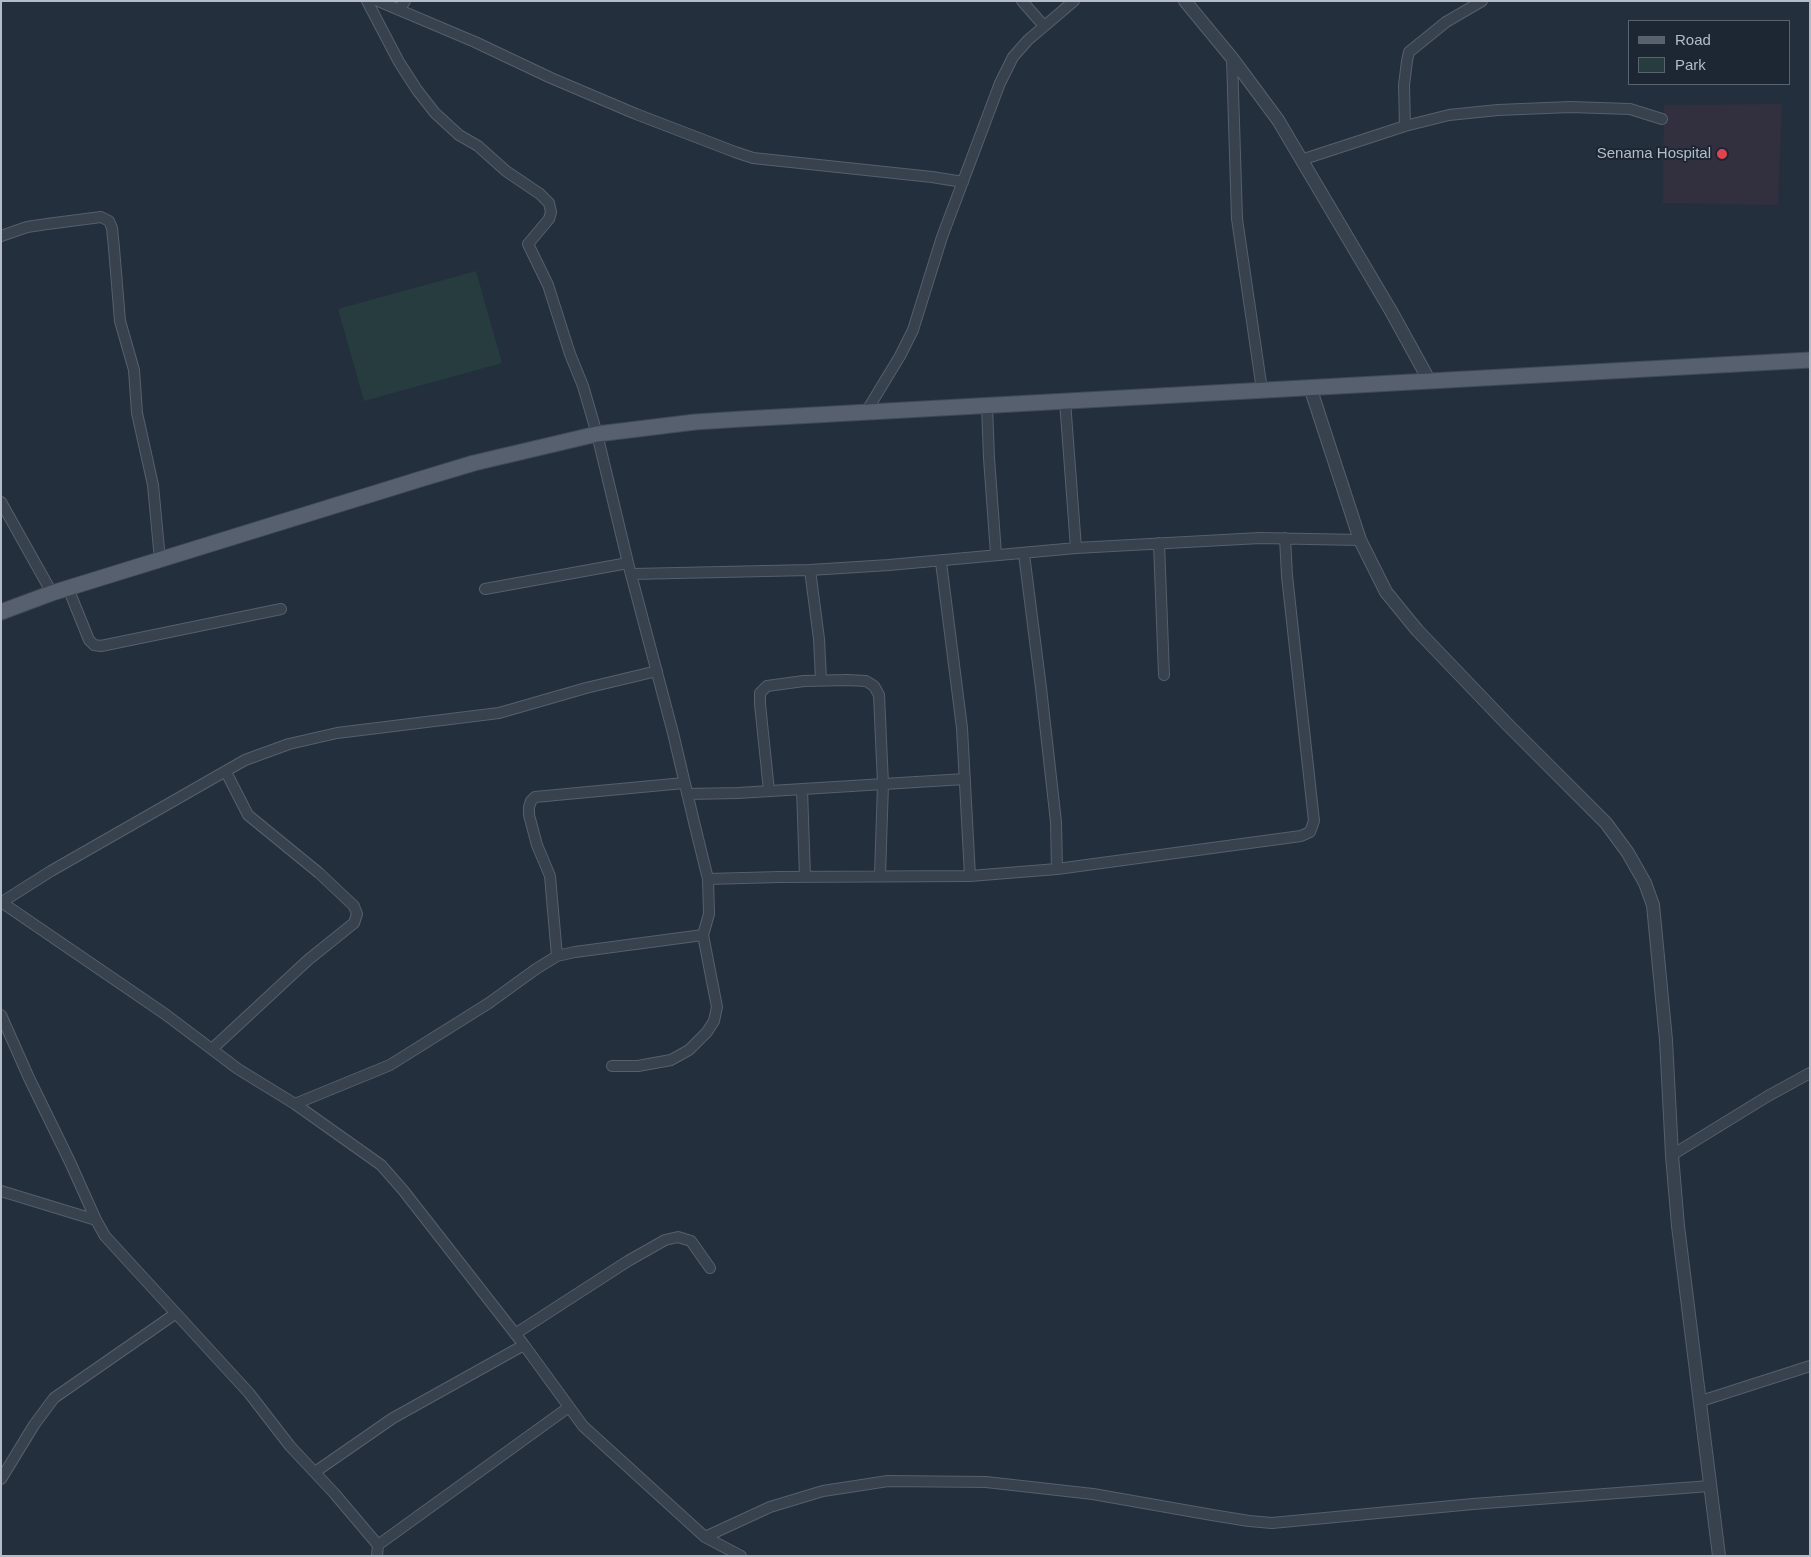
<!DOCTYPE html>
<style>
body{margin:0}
#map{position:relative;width:1811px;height:1557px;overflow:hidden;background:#242f3e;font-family:Helvetica,sans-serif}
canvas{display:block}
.frame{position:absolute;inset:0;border:2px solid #b4bcc9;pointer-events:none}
.legend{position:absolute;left:1628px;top:20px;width:162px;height:65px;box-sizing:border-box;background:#1d2633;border:1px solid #59626f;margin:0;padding:6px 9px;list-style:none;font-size:15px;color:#b4bcc9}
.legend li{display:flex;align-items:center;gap:10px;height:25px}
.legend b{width:25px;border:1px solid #59626f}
</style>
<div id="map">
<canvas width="1811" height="1557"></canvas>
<div class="frame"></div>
<ul class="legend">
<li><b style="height:6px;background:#56606e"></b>Road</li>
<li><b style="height:14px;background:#263c3f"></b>Park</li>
</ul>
</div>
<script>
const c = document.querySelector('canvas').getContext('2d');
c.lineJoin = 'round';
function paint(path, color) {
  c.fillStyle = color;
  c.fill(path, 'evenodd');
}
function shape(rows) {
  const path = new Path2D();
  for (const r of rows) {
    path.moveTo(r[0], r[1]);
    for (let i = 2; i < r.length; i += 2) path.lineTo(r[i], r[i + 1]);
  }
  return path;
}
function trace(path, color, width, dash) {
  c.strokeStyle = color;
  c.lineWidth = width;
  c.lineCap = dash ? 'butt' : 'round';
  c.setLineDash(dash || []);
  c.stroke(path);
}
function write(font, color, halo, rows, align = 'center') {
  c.font = font + ' Helvetica,sans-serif';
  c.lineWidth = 4;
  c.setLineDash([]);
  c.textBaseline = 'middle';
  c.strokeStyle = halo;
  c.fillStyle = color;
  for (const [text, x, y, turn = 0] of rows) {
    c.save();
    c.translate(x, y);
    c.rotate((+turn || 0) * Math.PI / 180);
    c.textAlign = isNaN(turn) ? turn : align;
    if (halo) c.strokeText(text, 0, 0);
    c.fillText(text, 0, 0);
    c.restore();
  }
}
const medical = shape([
 [1782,104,1778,205,1663,203,1664,105]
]);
const green = shape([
 [476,271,502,363,364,401,338,309]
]);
const minor = shape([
 [378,1,475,42,551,78,636,114,735,152,753,158,932,177,963,182],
 [1022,1,1044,26],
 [399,10,405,1],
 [1232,58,1237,219,1262,390],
 [1405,126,1404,85,1407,61,1409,52,1446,22,1482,1],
 [1301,160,1405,126,1449,115,1498,110,1570,107,1630,109,1662,119],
 [1,236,27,227,47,224,101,217,109,221,112,228,114,248,120,321,134,370,137,413,153,485,160,560],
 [1065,401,1076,548],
 [987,406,989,458,996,554],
 [866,412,900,356,913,330,942,237,1000,83,1013,57,1028,40,1074,1],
 [1,502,52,593],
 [1159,543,1164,675],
 [1024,554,1041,688,1056,822,1057,869],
 [941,562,962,728,970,876],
 [810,570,819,639,821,680],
 [633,574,810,570,889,565,1076,548,1260,538,1360,540],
 [68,588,89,640,94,645,101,646,281,609],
 [485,589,628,563],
 [802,789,805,877],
 [769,791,760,704,760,693,767,686,804,681,847,680,866,681,874,686,879,695,883,784,880,876],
 [687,794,738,793,965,779],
 [708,879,779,877,970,876,1057,869,1301,836,1310,832,1314,821,1287,576,1285,538],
 [1,902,165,1014,238,1069,295,1104,381,1165,403,1190,524,1345,583,1426,705,1537,741,1556],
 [2,902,51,871,245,760,289,744,337,733,499,713,586,688,657,671],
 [557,956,550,876,537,845,529,815,529,807,531,801,535,797,684,783],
 [1,1015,29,1078,70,1162,96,1220,105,1236,249,1393,290,1446,334,1493,378,1545],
 [212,1049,308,960,354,923,357,914,354,906,319,873,248,815,226,772],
 [612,1066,638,1066,671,1060,689,1050,707,1032,714,1021,717,1007,703,935],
 [295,1104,390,1065,489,1003,536,969,557,956,575,952,703,935,709,914,708,879,694,822,673,733,628,563,597,434,583,386,570,354,548,285,528,244,549,219,551,212,549,203,540,194,506,171,478,146,459,135,435,113,417,90,399,62,367,1],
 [1672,1155,1768,1096,1810,1073],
 [1,1191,96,1220],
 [515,1334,628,1261,665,1240,678,1237,691,1241,710,1268],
 [1701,1401,1810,1366],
 [315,1472,393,1418,524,1345],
 [1,1479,34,1425,54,1398,175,1314],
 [705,1537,770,1507,823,1491,888,1481,986,1482,1093,1494,1212,1515,1249,1521,1272,1523,1473,1504,1710,1486],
 [377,1556,378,1545,569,1407]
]);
const tertiary = shape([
 [1185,1,1232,58,1278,120,1391,311,1429,380],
 [1310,387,1360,540,1386,592,1417,630,1508,725,1606,823,1628,853,1645,883,1653,905,1666,1040,1672,1155,1678,1226,1719,1556]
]);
const primary = shape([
 [1,612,52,593,424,478,474,463,597,434,695,422,742,419,1810,360]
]);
const markers = [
 [1722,154,6,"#e0444e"]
];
const poiNames = [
 ["Senama Hospital",1711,154]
];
paint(medical, '#32303f');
paint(green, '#263c3f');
trace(minor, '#565f6c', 12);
trace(tertiary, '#565f6c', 14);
trace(primary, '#414a57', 17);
trace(minor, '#38414e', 10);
trace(tertiary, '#38414e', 12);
trace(primary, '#56606e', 15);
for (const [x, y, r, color] of markers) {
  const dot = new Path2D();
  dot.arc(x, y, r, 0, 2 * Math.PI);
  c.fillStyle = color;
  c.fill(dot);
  trace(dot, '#1d2633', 2);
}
write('15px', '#b4bcc9', '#1d2633', poiNames, 'right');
</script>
